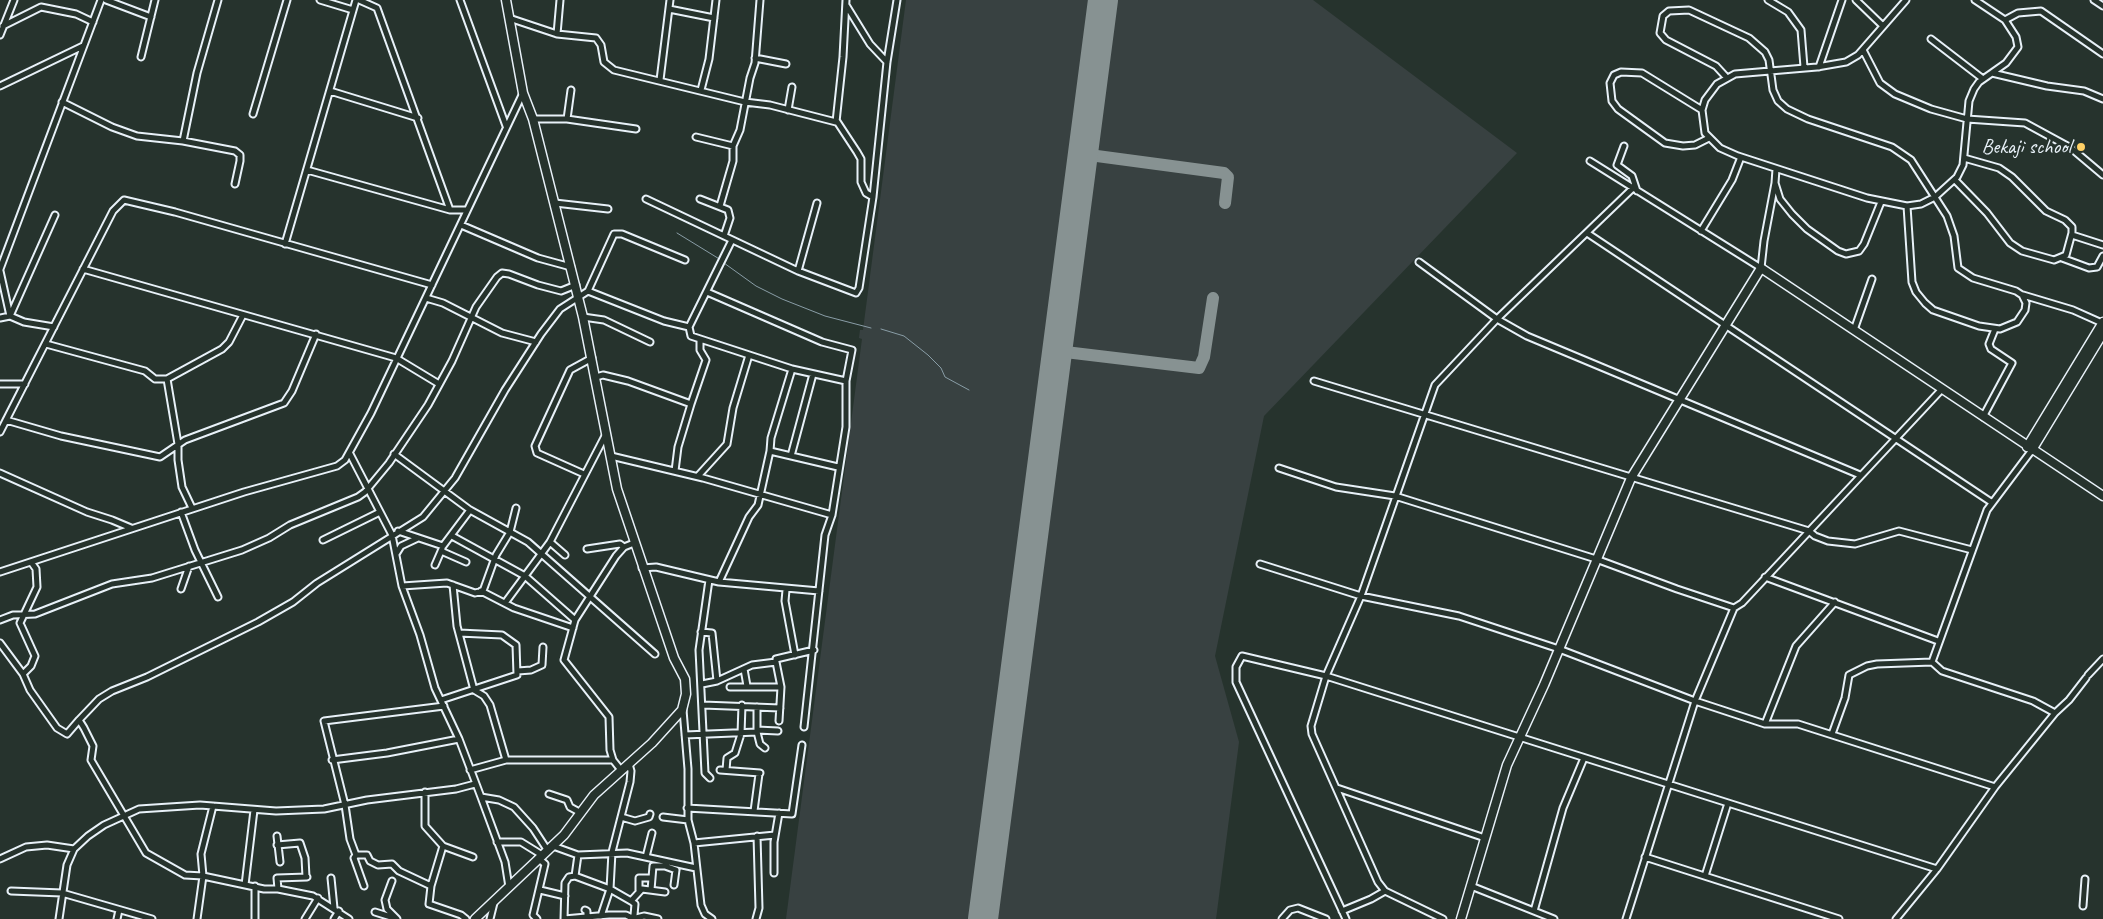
<!DOCTYPE html>
<style>
body{margin:0}
canvas{display:block;background:#26332d}
</style>
<canvas width="2103" height="919"></canvas>
<script>
const c = document.querySelector('canvas').getContext('2d');
c.lineJoin = 'round';
function paint(path, color) {
  c.fillStyle = color;
  c.fill(path, 'evenodd');
}
function shape(rows) {
  const path = new Path2D();
  for (const r of rows) {
    path.moveTo(r[0], r[1]);
    for (let i = 2; i < r.length; i += 2) path.lineTo(r[i], r[i + 1]);
  }
  return path;
}
function trace(path, color, width, dash) {
  c.strokeStyle = color;
  c.lineWidth = width;
  c.lineCap = dash ? 'butt' : 'round';
  c.setLineDash(dash || []);
  c.stroke(path);
}
function write(font, color, halo, rows, align = 'center') {
  c.font = font + ' Caveat,sans-serif';
  c.lineWidth = 5;
  c.setLineDash([]);
  c.textBaseline = 'middle';
  c.strokeStyle = halo;
  c.fillStyle = color;
  for (const [text, x, y, turn = 0] of rows) {
    c.save();
    c.translate(x, y);
    c.rotate((+turn || 0) * Math.PI / 180);
    c.textAlign = isNaN(turn) ? turn : align;
    if (halo) c.strokeText(text, 0, 0);
    c.fillText(text, 0, 0);
    c.restore();
  }
}
const built = shape([
 [906,0,1313,0,1517,153,1264,416,1215,656,1239,742,1216,919,786,919,862,339,859,338,860,330,863,330]
]);
const stream = shape([
 [677,233,721,260],
 [724,263,756,286,782,299,825,316,871,328],
 [881,329,904,336,928,355,941,368,945,377,969,390]
]);
const taxiway = shape([
 [1082,154,1224,173,1228,177,1225,203],
 [1057,351,1199,368,1204,357,1213,298]
]);
const runway = shape([
 [983,919,1103,0]
]);
const street = shape([
 [106,0,151,17],
 [320,0,353,10],
 [359,0,377,8,450,210,467,210],
 [460,0,506,126],
 [1768,0,1788,12,1801,30,1804,67],
 [1856,0,1883,26],
 [1906,0,1858,55,1846,62,1817,67,1735,74,1717,84,1705,100,1702,110,1705,133,1720,148,1738,156,1867,198,1907,206,1921,204,1935,197,1957,177,1963,165,1969,101,1974,89,1979,82,2006,63,2018,47,2016,37,2005,20,1975,0],
 [2094,0,2103,6],
 [846,5,870,44,887,62],
 [669,9,714,18],
 [509,18,557,34,596,38,601,45,604,62,614,70,745,102,770,105,836,122,843,57,846,0],
 [2005,20,2018,13,2041,11,2103,54],
 [3,26,41,7,76,14,93,22],
 [557,34,560,0],
 [0,35,14,0],
 [1931,39,1983,79],
 [1863,50,1880,83,1895,94,1931,109,1967,119,2025,123,2071,148,2103,175],
 [141,57,155,0],
 [755,58,786,64],
 [1819,67,1842,0],
 [1992,73,2047,86,2084,91,2103,99],
 [1727,78,1716,66,1666,40,1660,33,1663,16,1669,11,1689,10,1749,38,1765,52,1769,60,1773,90,1778,101,1787,109,1808,119,1892,147,1911,160,1947,216,1954,236,1958,268,1973,278,2016,291,2022,295,2026,303,2025,310,2017,322,2000,329,1979,326,1933,310,1925,303,1916,292,1912,282,1907,206],
 [660,80,670,0],
 [0,86,83,46],
 [701,90,709,59,716,0],
 [330,91,418,118],
 [62,102,112,127,137,136,183,141,235,151,240,155,240,161,235,184],
 [788,110,792,87],
 [1702,110,1642,73,1621,72,1614,75,1610,83,1612,101,1618,109,1665,143,1683,146,1695,145,1709,138],
 [253,114,287,0],
 [533,119,567,119,636,129],
 [567,119,571,90],
 [836,120,857,152,861,159,861,182,866,193,873,197],
 [696,137,733,146],
 [183,141,197,73,218,0],
 [1624,146,1617,165,1632,176,1637,191],
 [1590,161,1761,268,1764,241,1775,183],
 [1776,169,1775,183,1780,199,1792,214,1807,229,1838,251,1846,254,1859,251,1864,244,1881,202],
 [307,170,450,210],
 [1955,180,1987,213,2010,243,2022,251,2054,260,2066,255,2072,233,2072,227,2065,220,2046,211,2012,177,1999,168,1964,158],
 [646,199,798,271,856,293,859,288,873,197,887,62,897,0],
 [700,199,728,210,730,218,724,236],
 [555,203,608,209],
 [720,206,733,161,733,146,740,130,750,78,755,63,760,0],
 [461,225,538,258,571,267],
 [1701,231,1732,180,1741,157],
 [1587,233,1991,502],
 [2072,235,2103,245],
 [732,240,689,327,691,336,792,369,846,381],
 [285,244,356,0],
 [2062,258,2089,268,2097,267,2103,256],
 [1419,262,1497,319,1527,336,1860,475],
 [0,269,101,0],
 [83,269,396,358,439,384],
 [0,271,10,316,24,322,54,327],
 [798,271,817,203],
 [588,291,664,321,689,327],
 [707,292,822,342,852,350,846,381,846,427,832,515,825,535,804,727],
 [2023,295,2073,310,2102,323],
 [426,298,443,303,502,333,536,342],
 [583,317,604,320,650,342],
 [0,318,10,316,55,215],
 [1854,330,1872,279],
 [46,344,145,371,155,379,167,379,222,349,229,342,243,315],
 [596,377,603,375,628,381,691,404,706,360,700,350,700,340],
 [167,379,178,444,178,460,182,487,192,508],
 [1314,381,1809,531,1815,536,1828,541,1855,544,1899,531,1972,550],
 [0,384,25,384],
 [1983,417,2012,363,1991,349,1989,344,1995,329],
 [6,420,61,436,160,457,185,440,284,403,292,391,316,334],
 [0,432,113,211,124,200,175,212,432,285],
 [770,451,838,467],
 [350,454,392,535,402,586,420,635,435,688,459,739,481,797,505,862,509,887],
 [394,454,470,510,528,542,655,654],
 [611,456,703,478,832,515],
 [791,456,813,374],
 [1279,468,1336,487,1395,496,1596,559,1677,589,1734,608],
 [675,471,678,447,691,404],
 [0,473,87,512,112,520,131,528],
 [584,474,537,453,535,446,570,370,592,358],
 [698,476,727,444,733,408,749,355],
 [181,512,195,550,218,597],
 [398,531,443,546,470,510],
 [452,536,525,576,575,620],
 [323,540,380,512],
 [550,542,565,555],
 [587,549,620,544,624,547],
 [441,551,466,562],
 [396,554,401,546,418,538],
 [31,562,36,569,37,587,20,623,35,656,31,666,23,674,30,690,57,728,67,734,79,720,84,728,93,746,91,760,146,853,185,875,203,876,264,889,278,889,313,896,349,919],
 [1260,564,1361,596,1459,616,1559,649,1695,701,1765,724,1798,724,1995,787],
 [435,565,442,549],
 [642,568,656,567,719,582,749,517,758,505,770,451,771,438,792,369],
 [0,572,244,492,337,466,345,460,371,413,523,93],
 [1765,577,1938,641],
 [709,580,699,650,705,773,710,778],
 [719,582,819,591],
 [453,585,457,626,474,690,484,696,490,705,506,760],
 [402,586,447,583,475,593,483,591,496,555,510,532,516,508],
 [181,589,189,566],
 [786,590,785,601,795,655],
 [481,591,514,608,573,628],
 [505,603,550,542,606,434],
 [0,620,13,615,35,614,112,584,152,578,242,550,269,538,290,525,358,497,365,492,389,463,428,405,452,361,476,307,497,277,502,273,509,274,538,285,561,291,576,285],
 [701,632,712,633,717,681],
 [0,643,23,674],
 [776,662,781,687],
 [744,669,747,686],
 [518,671,531,670,542,665,543,647],
 [2088,675,2103,659],
 [702,684,717,681,752,665,776,662,776,659,814,650],
 [730,687,781,687,779,721],
 [441,700,517,675,516,645,502,635,459,633],
 [703,705,780,708],
 [757,707,757,732,760,744,765,748],
 [683,710,688,769,688,820,694,843,701,905,705,914,712,919],
 [2055,713,2069,700,2086,678],
 [79,720,99,699,112,691,147,677,258,622,293,602,317,583,423,517,455,478,505,390,541,334,560,309,588,291,614,234,622,234,685,260],
 [1765,724,1796,646,1835,602],
 [757,730,778,731],
 [1832,734,1845,698,1849,675,1867,666,1877,664,1932,662],
 [685,735,757,732],
 [332,760,387,753,459,739],
 [470,770,506,760,613,760],
 [621,770,613,760,610,750,609,717,564,660,575,620,616,556,624,547,634,543],
 [720,770,760,773],
 [726,770,727,758,735,753,741,734,742,705],
 [1337,788,1485,838],
 [425,792,425,826,443,846,473,857],
 [549,794,567,800,570,807,581,813],
 [481,797,499,800,514,807,533,828,548,851],
 [687,808,792,814,802,745],
 [754,811,759,774],
 [621,817,635,821,649,817,650,814],
 [663,817,688,820],
 [277,836,280,862],
 [497,842,521,842,542,855],
 [694,843,775,835],
 [277,845,300,843,305,858,306,877],
 [443,846,431,886,429,904,461,915,466,919],
 [553,846,578,855,627,853,696,868],
 [356,855,367,855,370,861,378,865,392,864,399,871,431,886],
 [646,857,652,833],
 [1645,857,1839,919],
 [0,859,26,847,47,845,74,849],
 [774,873,774,842,779,813],
 [1705,876,1728,803],
 [331,878,334,908],
 [392,881,385,900,387,909,397,919],
 [245,885,254,810],
 [364,886,354,858,356,855,350,839,345,805,324,721,444,706],
 [1471,886,1554,919],
 [278,889,277,878,307,877],
 [540,890,565,896],
 [639,890,639,878,651,878],
 [651,890,653,866,665,866,676,870,674,885],
 [11,891,62,893,152,919],
 [631,901,642,889,665,892],
 [2083,906,2085,879],
 [585,910,587,911,587,918],
 [1342,911,1371,899,1385,891],
 [1534,911,1563,808,1584,758],
 [375,912,394,918],
 [601,916,610,889,612,852,630,782,631,771,629,764],
 [59,919,67,865,74,849,88,836,104,825,139,809,200,805,276,811,324,809,367,800,456,789,475,784],
 [117,919,119,910],
 [197,919,203,876,201,854,213,806],
 [255,919,255,886],
 [305,919,318,898],
 [334,919,339,911],
 [490,919,494,903],
 [537,919,533,915,545,864,538,858],
 [564,919,609,915,626,915,632,918,634,915,635,904,631,901,610,889,575,876,578,855],
 [564,919,565,883,569,877,575,876],
 [632,919,644,916,658,919],
 [756,919,759,908,757,836],
 [1282,919,1290,910,1298,908,1326,919],
 [1346,919,1236,682,1236,667,1242,656,1326,676,1937,869],
 [1443,919,1385,891,1378,882,1312,734,1311,726,1326,676,1361,596,1435,385,1497,319,1633,188],
 [1626,919,1695,701,1734,608,1742,603,1942,389],
 [1896,919,1937,869,1995,787,2055,713,2033,701,1942,671,1932,662,1987,510,2032,450]
]);
const secondary = shape([
 [2027,447,2103,322],
 [2032,450,2103,333],
 [475,919,564,835,594,795,652,743,682,710,686,694,685,679,674,658,617,489,583,317,533,119,523,93,506,0],
 [1461,919,1507,765,1544,685,1631,478,1761,268,2103,496]
]);
const markers = [
 [2081,147,5,"#ffd166"]
];
const poiNames = [
 ["Bekaji school",2071,147]
];
paint(built, '#384141');
trace(stream, '#899da6', 1);
trace(taxiway, '#879292', 12);
trace(runway, '#879292', 30);
trace(street, '#e8f1f8', 9);
trace(secondary, '#e8f1f8', 11);
trace(street, '#26332d', 5);
trace(secondary, '#26332d', 8);
for (const [x, y, r, color] of markers) {
  const dot = new Path2D();
  dot.arc(x, y, r, 0, 2 * Math.PI);
  c.fillStyle = color;
  c.fill(dot);
  trace(dot, '#26332d', 2);
}
write('21px', '#e8f1f8', '#26332d', poiNames, 'right');
</script>
